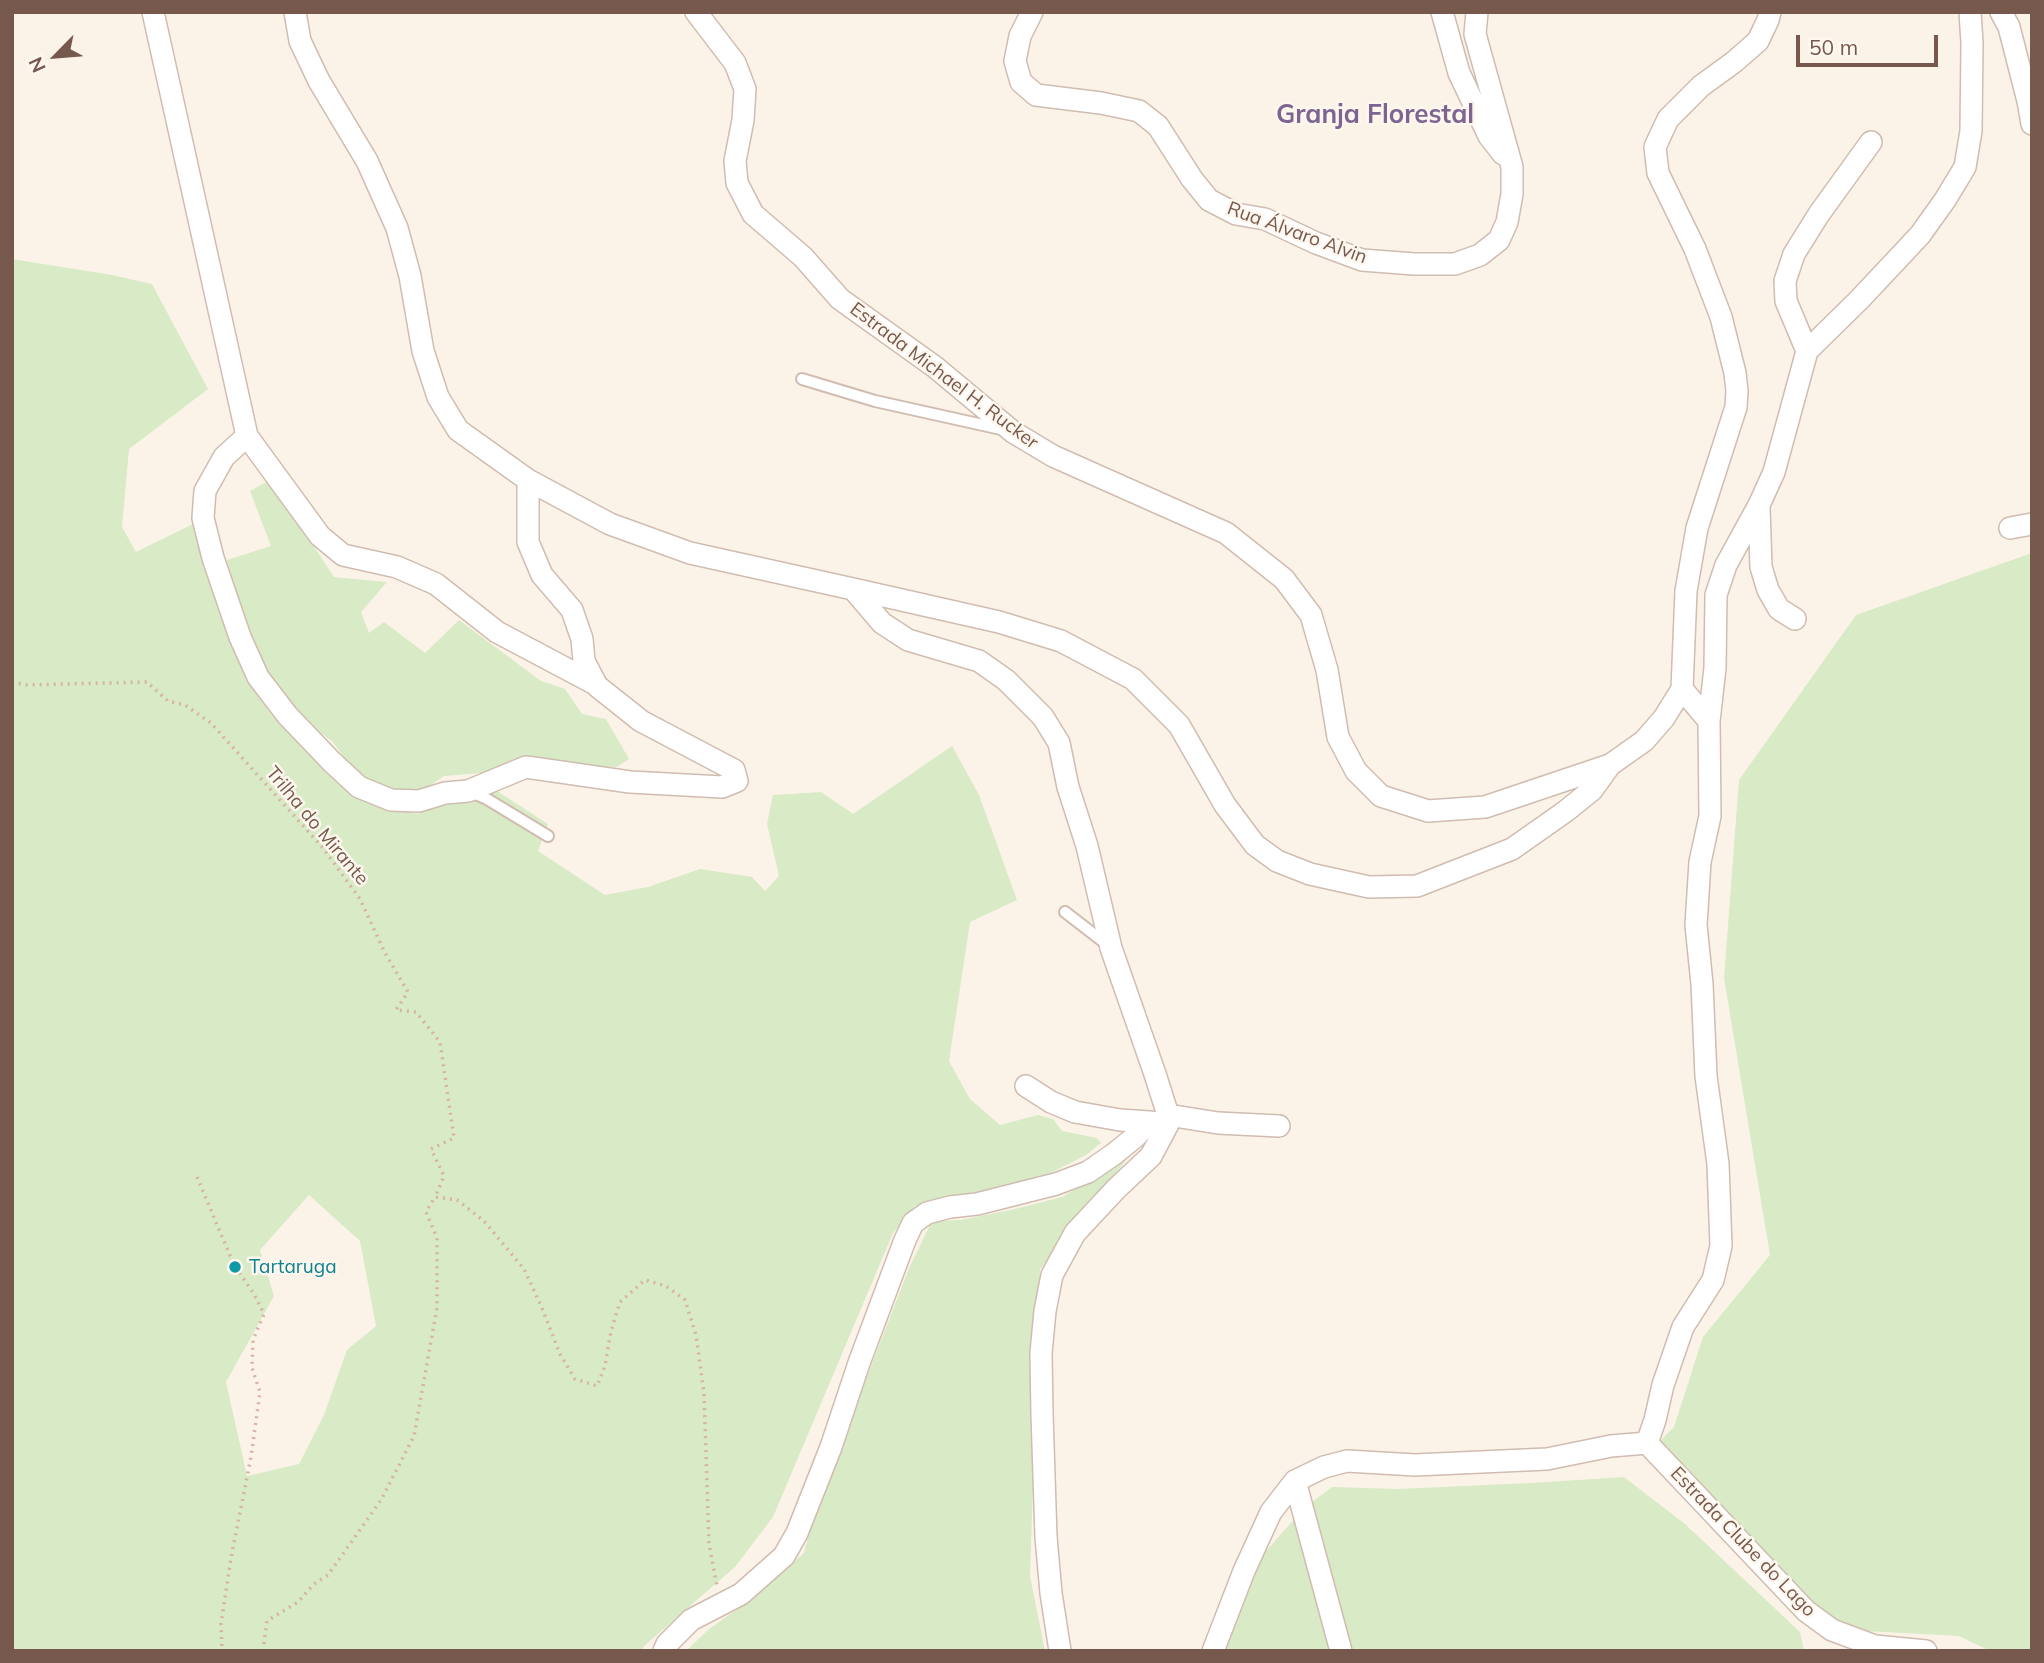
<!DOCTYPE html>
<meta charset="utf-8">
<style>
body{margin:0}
#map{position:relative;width:2044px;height:1663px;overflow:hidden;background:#fcf3e8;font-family:Mulish,sans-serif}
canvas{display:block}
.frame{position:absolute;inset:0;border:14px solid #76584c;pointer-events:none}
.north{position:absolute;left:21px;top:21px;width:70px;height:70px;-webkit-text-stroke:5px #fef7ee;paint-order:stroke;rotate:245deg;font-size:19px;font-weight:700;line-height:28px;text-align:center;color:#76584c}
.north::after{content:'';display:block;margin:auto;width:24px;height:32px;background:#76584c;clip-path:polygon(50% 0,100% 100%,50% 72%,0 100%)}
.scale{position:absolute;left:1796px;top:35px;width:142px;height:32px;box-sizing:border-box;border:4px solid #76584c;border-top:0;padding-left:9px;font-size:21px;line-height:24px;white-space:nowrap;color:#76584c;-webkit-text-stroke:5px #fef7ee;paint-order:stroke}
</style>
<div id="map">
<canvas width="2044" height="1663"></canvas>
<div class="frame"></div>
<div class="north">N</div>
<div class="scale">50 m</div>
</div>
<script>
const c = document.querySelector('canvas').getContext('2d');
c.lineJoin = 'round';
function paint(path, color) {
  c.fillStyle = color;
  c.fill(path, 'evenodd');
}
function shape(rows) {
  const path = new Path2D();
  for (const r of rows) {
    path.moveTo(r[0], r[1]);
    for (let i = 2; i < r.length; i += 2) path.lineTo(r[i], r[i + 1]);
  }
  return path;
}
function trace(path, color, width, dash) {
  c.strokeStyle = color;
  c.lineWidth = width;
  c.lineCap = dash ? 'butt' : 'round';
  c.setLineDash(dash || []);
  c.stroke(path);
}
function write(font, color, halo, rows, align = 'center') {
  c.font = font + ' Mulish,sans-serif';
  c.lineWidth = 5;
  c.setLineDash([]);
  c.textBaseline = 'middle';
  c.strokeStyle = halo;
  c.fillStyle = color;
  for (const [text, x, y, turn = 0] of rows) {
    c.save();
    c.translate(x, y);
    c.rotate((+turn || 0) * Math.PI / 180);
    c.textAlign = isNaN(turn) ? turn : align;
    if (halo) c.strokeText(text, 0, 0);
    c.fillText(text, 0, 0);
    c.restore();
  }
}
const green = shape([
 [12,259,112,275,152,284,208,389,129,449,122,527,136,552,197,522,248,682,273,717,313,749,376,804,419,814,447,793,497,791,548,824,538,851,605,895,648,887,700,869,752,877,765,891,779,876,767,824,773,795,821,792,853,814,952,746,979,795,1017,900,970,922,949,1061,970,1099,1000,1125,1038,1115,1053,1119,1062,1131,1097,1138,1101,1143,1086,1155,1021,1188,955,1197,915,1206,893,1233,773,1517,735,1567,644,1646,642,1651,12,1651],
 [309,1195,360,1241,376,1326,347,1350,324,1415,299,1464,247,1476,226,1382,274,1296,260,1250],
 [270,480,334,577,387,582,361,612,369,633,384,622,425,653,459,620,541,681,565,689,582,714,606,719,629,759,616,767,566,766,444,776,411,799,388,791,354,772,333,742,285,706,258,657,242,617,227,560,271,546,250,491],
 [2032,553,2032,1651,1990,1651,1959,1636,1866,1631,1812,1609,1657,1444,1674,1427,1703,1337,1770,1255,1724,978,1739,780,1856,615],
 [1127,1159,1040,1269,1030,1576,1045,1651,686,1651,709,1629,746,1603,804,1553,815,1510,910,1266,932,1221,960,1220,1011,1210,1062,1197],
 [1624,1477,1685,1524,1800,1632,1804,1651,1225,1651,1260,1558,1304,1508,1332,1487,1398,1489,1531,1483]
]);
const path = shape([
 [12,682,25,685,147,682,168,701,185,705,211,723,323,848,360,899,385,953,408,992,396,1010,416,1012,440,1042,454,1138,431,1149,444,1176,435,1197],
 [197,1177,234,1265,254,1294,264,1314,253,1340,252,1368,260,1392,251,1457,231,1558,221,1624,222,1651],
 [263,1651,267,1621,298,1602,314,1584,328,1575,381,1500,414,1436,437,1308,437,1238,426,1212,435,1197,457,1200,484,1221,524,1269,542,1308,560,1354,575,1379,597,1386,605,1366,611,1331,620,1302,645,1280,666,1286,685,1300,696,1335,704,1393,709,1544,717,1586]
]);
const service = shape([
 [802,379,875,401,1001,429],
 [471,792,487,799,548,836],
 [1065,912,1109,946]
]);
const minor = shape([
 [153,12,247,436,320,536,343,555,397,567,436,584,497,632,597,685],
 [295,12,300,41,319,81,367,161,397,228,410,276,423,351,438,397,458,430,528,480,610,524,690,553,853,589,882,623,908,640,979,661,1006,680,1043,717,1059,743,1068,787,1087,846,1111,948,1155,1074,1168,1115,1168,1124],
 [696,12,735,63,745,89,743,120,735,161,737,183,753,214,803,257,840,299,935,367,1013,432,1053,456,1226,533,1284,579,1311,615,1327,670,1338,737,1356,771,1381,796,1428,811,1485,807,1610,765,1644,741,1664,718,1682,689,1686,591,1697,528,1736,407,1737,391,1735,373,1721,317,1695,249,1658,173,1655,147,1668,119,1701,86,1734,62,1758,41,1768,20,1770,12],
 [1032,12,1020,36,1015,61,1021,82,1036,95,1101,103,1139,111,1158,126,1192,179,1209,200,1236,214,1265,219,1316,243,1362,260,1414,264,1455,264,1480,255,1499,240,1507,222,1512,194,1512,167,1475,34,1477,12],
 [1442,12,1459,73,1489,136,1503,154],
 [2001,12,2009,27,2028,101,2032,124],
 [1807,351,1786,301,1785,281,1794,254,1819,214,1871,142],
 [247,436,224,457,205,491,203,518,213,558,240,637,258,677,287,715,332,762,359,787,391,800,419,801,445,793,468,791,526,767,630,782,722,787,737,781,734,770,641,721,597,686,584,661,582,639,572,610,542,575,528,542,528,480],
 [1759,507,1761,567,1768,590,1779,609,1795,619],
 [2010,528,2032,524],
 [853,589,999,622,1061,641,1133,679,1179,725,1225,805,1255,845,1277,861,1310,874,1369,887,1417,886,1512,849,1566,811,1592,790,1610,765],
 [1709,721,1715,668,1716,595,1726,565,1759,505,1774,472,1807,351,1859,300,1920,235,1945,200,1965,167,1971,131,1972,43,1970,12],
 [1026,1086,1051,1102,1075,1112,1120,1120,1149,1122],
 [1168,1115,1218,1123,1279,1126],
 [1647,1443,1806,1611,1832,1630,1875,1646,1926,1651],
 [1295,1481,1341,1651],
 [664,1651,667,1644,691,1620,741,1594,784,1556,797,1533,831,1447,859,1363,905,1240,913,1223,927,1213,950,1207,977,1204,1056,1184,1088,1172,1114,1154,1135,1137,1149,1122,1168,1124,1151,1156,1116,1189,1075,1233,1052,1275,1045,1311,1041,1353,1042,1414,1046,1537,1051,1593,1060,1651],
 [1213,1651,1244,1571,1271,1512,1295,1481,1324,1467,1347,1461,1415,1465,1547,1459,1611,1446,1647,1443,1655,1420,1663,1385,1683,1327,1713,1280,1721,1246,1718,1164,1706,1076,1702,984,1696,925,1700,862,1710,816,1709,721,1682,689]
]);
const markers = [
 [235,1267,7,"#0f9aa8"]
];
const streetNames = [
 ["Rua Álvaro Alvin",1297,233,20],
 ["Estrada Michael H. Rucker",944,376,37],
 ["Trilha do Mirante",317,826,50],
 ["Estrada Clube do Lago",1743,1542,46]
];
const cultureNames = [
 ["Tartaruga",249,1267]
];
const districtNames = [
 ["Granja Florestal",1375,115]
];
paint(green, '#d8eac6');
trace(service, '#d0bcb0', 14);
trace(minor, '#d0bcb0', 24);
trace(path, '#d6b3a3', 3.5, [2, 5]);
trace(service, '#fff', 10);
trace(minor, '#fff', 21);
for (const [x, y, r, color] of markers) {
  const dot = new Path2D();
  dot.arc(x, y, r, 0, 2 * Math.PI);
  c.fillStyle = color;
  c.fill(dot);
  trace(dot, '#fef7ee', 2.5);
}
write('19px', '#76584c', '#fef7ee', streetNames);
write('19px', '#0d838f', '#fef7ee', cultureNames, 'left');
write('bold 26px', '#7e6591', '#fef7ee', districtNames);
</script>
